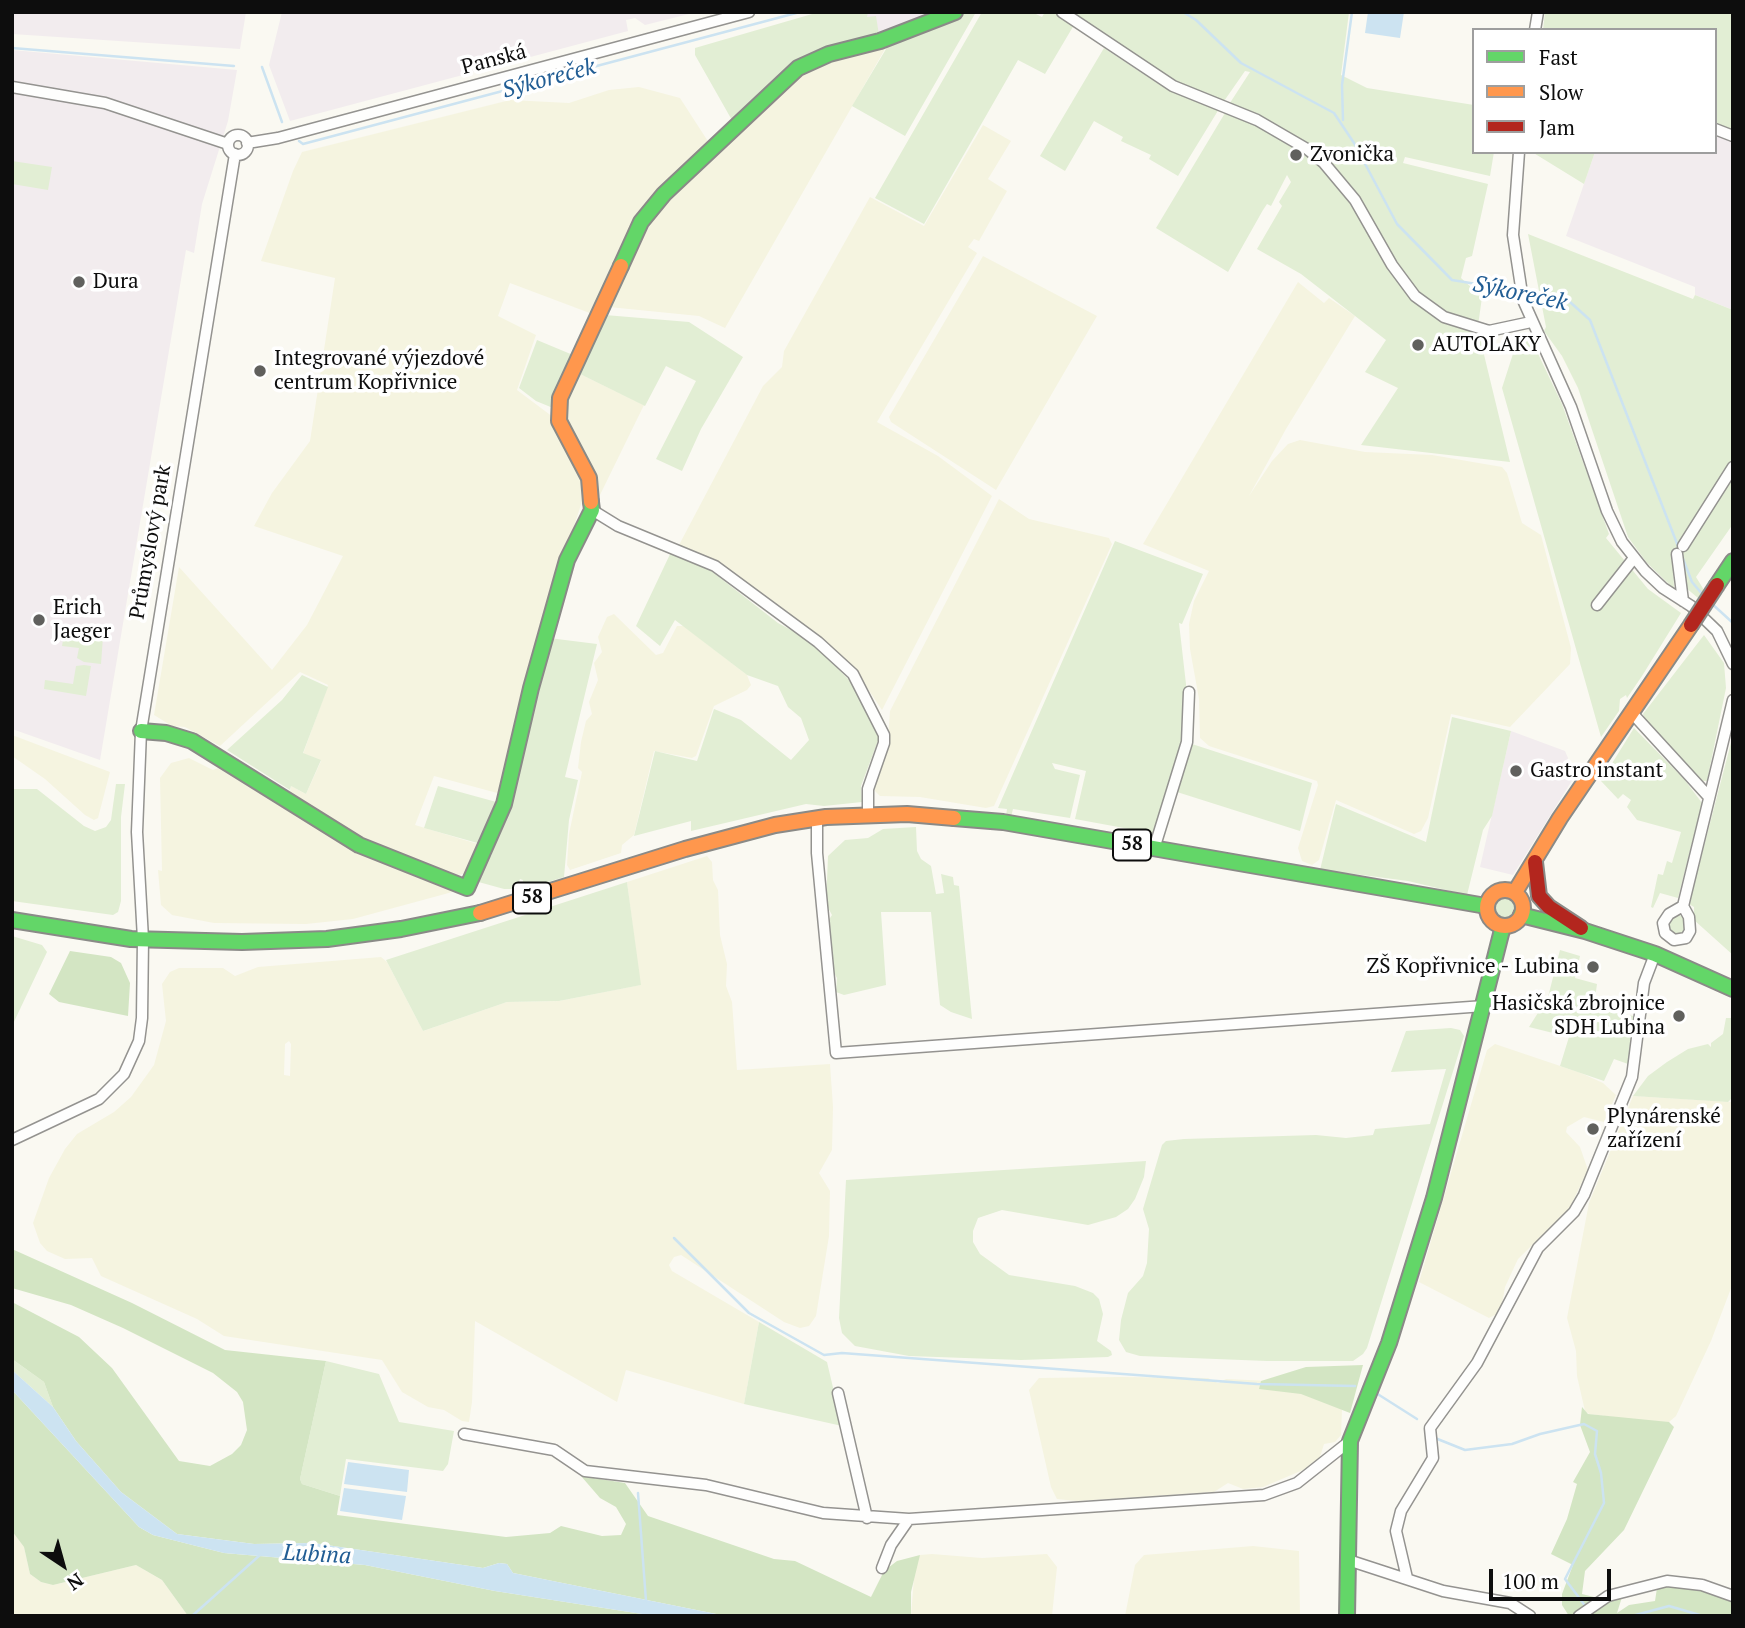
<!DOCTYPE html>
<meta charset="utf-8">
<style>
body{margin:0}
#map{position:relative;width:1745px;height:1628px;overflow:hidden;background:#faf9f2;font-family:"PT Serif",serif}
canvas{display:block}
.frame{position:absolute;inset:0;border:14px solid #0d0d0d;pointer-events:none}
.legend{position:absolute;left:1472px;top:28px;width:245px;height:126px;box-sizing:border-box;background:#fff;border:2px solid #9e9e9e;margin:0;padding:9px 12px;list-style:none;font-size:21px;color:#0d0d0d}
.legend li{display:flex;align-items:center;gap:14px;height:35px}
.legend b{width:35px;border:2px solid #9e9e9e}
.north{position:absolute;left:28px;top:1530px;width:70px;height:70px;-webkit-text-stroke:5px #fff;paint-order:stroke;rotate:144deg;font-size:19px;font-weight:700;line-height:28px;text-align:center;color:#0d0d0d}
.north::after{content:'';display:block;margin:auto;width:24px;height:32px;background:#0d0d0d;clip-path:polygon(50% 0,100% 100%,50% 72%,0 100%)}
.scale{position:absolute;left:1489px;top:1569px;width:122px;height:32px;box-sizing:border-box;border:4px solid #0d0d0d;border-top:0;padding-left:9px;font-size:21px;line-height:24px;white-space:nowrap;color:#0d0d0d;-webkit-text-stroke:5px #fff;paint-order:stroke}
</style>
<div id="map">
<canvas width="1745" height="1628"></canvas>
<div class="frame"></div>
<ul class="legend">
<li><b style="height:9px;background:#63d668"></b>Fast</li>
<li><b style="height:9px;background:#ff974d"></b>Slow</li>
<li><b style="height:9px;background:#b3261e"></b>Jam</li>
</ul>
<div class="north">N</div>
<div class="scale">100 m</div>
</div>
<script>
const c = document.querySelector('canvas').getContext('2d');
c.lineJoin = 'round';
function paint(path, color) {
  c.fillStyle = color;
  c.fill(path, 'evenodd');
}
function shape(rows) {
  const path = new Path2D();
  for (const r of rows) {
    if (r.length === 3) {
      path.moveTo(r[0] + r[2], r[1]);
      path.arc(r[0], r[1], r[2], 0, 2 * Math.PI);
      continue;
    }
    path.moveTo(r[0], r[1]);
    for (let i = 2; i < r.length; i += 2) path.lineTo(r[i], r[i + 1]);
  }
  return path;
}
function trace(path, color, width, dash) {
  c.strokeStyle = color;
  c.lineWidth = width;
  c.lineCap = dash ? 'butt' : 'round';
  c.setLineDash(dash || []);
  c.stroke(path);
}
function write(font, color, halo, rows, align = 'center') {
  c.font = font + ' "PT Serif",serif';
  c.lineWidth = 7;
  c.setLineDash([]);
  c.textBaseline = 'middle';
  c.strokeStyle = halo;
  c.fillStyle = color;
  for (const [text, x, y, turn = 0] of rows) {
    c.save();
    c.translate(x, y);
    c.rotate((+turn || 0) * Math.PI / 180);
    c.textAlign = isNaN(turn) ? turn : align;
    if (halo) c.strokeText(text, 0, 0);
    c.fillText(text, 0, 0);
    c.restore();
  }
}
const industrial = shape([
 [12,12,246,12,240,49,12,34],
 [282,12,697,12,645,25,635,18,626,20,628,31,290,121,269,65],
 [947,12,852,44,876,17,867,17,866,13],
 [12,50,237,70,228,121,202,204,194,253,186,250,100,760,12,729],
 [1715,132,1733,139,1733,310,1695,295,1695,287,1566,236,1595,152,1715,152],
 [1511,731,1565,751,1568,758,1566,764,1578,771,1513,875,1480,867]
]);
const farmland = shape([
 [889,42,725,328,699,316,609,307,637,239,662,201,805,67],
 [639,87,680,98,711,146,667,186,595,315,510,283,498,316,536,335,517,390,553,417,587,486,566,551,501,794,434,776,415,825,481,845,468,873,457,875,380,848,348,831,290,793,291,786,306,794,321,761,303,754,328,685,300,672,220,746,185,727,172,726,154,715,179,567,272,670,307,625,343,556,254,526,272,493,310,441,335,278,261,261,293,171,302,152,510,100,569,103,609,90],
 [983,125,1011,141,988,179,1007,191,979,241,974,239,968,247,977,253,877,422,938,456,992,496,882,710,854,668,833,648,724,566,679,545,763,386,782,367,784,351,870,197,924,226],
 [983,256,1097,316,996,490,891,422,889,417],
 [1298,282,1324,303,1329,298,1355,316,1286,429,1249,496,1272,461,1288,444,1300,440,1365,452,1432,455,1502,467,1507,473,1522,523,1541,535,1571,648,1570,664,1510,727,1451,714,1428,818,1421,831,1414,834,1336,800,1319,860,1312,865,1302,861,1298,848,1318,785,1317,781,1209,746,1200,738,1199,699,1190,649,1189,624,1194,601,1209,571,1143,544],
 [574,371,644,405,598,499,562,416],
 [999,499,1029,519,1109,538,1112,544,994,806,986,808,920,797,880,796,874,790,874,785,888,737,890,711],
 [614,614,656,655,663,653,677,626,684,626,747,675,751,685,747,690,714,706,696,756,692,758,654,751,634,835,622,845,621,853,570,870,567,865,569,834,582,772,578,768,581,742,586,721,592,714,589,702,598,680,594,663,602,652,598,637,607,617],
 [12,735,110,772,98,818,94,820,85,815,45,779,12,756],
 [189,758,213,770,218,768,345,846,456,891,353,919,306,924,214,923,172,915,161,905,158,870,162,871,160,778,171,763],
 [707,856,712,862,713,880,718,890,720,935,727,964,726,986,732,1002,737,1070,830,1064,833,1107,832,1150,819,1173,830,1191,829,1236,816,1316,809,1326,800,1328,784,1322,681,1255,674,1257,669,1265,672,1271,759,1322,744,1404,626,1370,617,1402,475,1321,472,1402,469,1422,462,1421,444,1410,428,1407,402,1392,382,1360,224,1336,197,1319,101,1276,92,1258,65,1259,47,1251,40,1243,33,1223,49,1178,65,1149,77,1134,114,1112,131,1097,154,1065,166,1021,162,984,170,972,179,968,223,968,235,976,258,967,381,957,387,962,423,1031,507,1002,559,1001,640,985,627,882],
 [289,1041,291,1044,290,1076,284,1075,285,1044],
 [1495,1044,1581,1073,1603,1083,1616,1095,1604,1122,1584,1117,1567,1127,1566,1132,1580,1147,1588,1170,1569,1209,1518,1259,1505,1287,1502,1304,1497,1314,1489,1318,1419,1282,1487,1050],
 [1633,1096,1733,1102,1733,1283,1711,1341,1676,1416,1669,1422,1661,1423,1589,1414,1585,1411,1577,1376,1576,1351,1567,1318,1589,1203],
 [1121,1377,1208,1378,1218,1383,1226,1379,1270,1381,1336,1405,1342,1410,1341,1435,1335,1442,1324,1444,1320,1457,1303,1470,1263,1487,1243,1489,1228,1483,1214,1492,1077,1501,1057,1499,1051,1487,1029,1390,1039,1378],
 [12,1531,24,1547,30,1574,41,1582,53,1585,136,1565,162,1580,188,1616,12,1616],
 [1253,1546,1299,1551,1300,1616,1125,1616,1135,1565,1144,1555],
 [932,1554,982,1558,1047,1554,1057,1567,1052,1616,911,1616,915,1565,920,1555]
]);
const green = shape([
 [819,12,868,12,867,17,876,16,879,35,832,48,733,122,695,55,695,48],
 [962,12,976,12,905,136,852,106,892,39],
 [982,12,1032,12,1042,17,1045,12,1055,12,1074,25,1045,74,1018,60,924,224,875,198],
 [1069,12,1349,12,1341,75,1367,88,1474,105,1474,152,1494,152,1490,176,1405,157,1403,163,1488,184,1472,256,1466,258,1461,278,1482,297,1478,326,1452,318,1424,300,1394,262,1323,159,1228,106,1250,72,1245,71,1222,104,1188,92],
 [1545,12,1733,12,1733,133,1715,127,1715,30,1543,30],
 [1104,48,1157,83,1219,109,1178,176,1149,159,1151,155,1121,141,1123,137,1094,121,1065,171,1040,156],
 [1225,113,1264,128,1308,152,1348,197,1390,268,1443,321,1479,334,1510,462,1361,445,1398,388,1365,372,1386,340,1301,274,1257,249,1282,206,1279,202,1291,182,1287,175,1271,206,1267,204,1263,210,1228,272,1156,228],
 [1532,152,1595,152,1584,184],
 [12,161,52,167,48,190,12,184],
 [1528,234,1693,299,1695,295,1733,310,1733,459,1680,539,1682,544,1673,558,1674,589,1647,563,1628,537,1578,388,1562,356,1544,331,1546,327],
 [605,315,689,322,743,357,701,429,682,471,656,459,696,381,666,366,645,406,574,371],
 [1520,332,1530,337,1562,404,1609,534,1606,538,1648,589,1681,613,1642,676,1627,698,1626,695,1620,699,1619,711,1601,737,1502,388],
 [537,340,573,355,558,382,553,408,536,401,519,388],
 [1733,474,1733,524,1696,577,1704,590,1698,598,1685,587,1678,555,1730,483],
 [1115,541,1203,574,1182,624,1179,623,1187,693,1185,735,1151,842,1151,833,1075,819,1086,771,1052,763,1055,769,1080,775,1070,818,1013,809,1011,817,1006,816,1007,809,998,808],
 [672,550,710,570,778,623,810,640,853,684,879,738,861,786,862,802,824,806,806,804,691,831,691,821,634,836,655,751,697,761,714,709,741,720,791,760,809,740,801,718,788,707,778,686,747,675,675,620,660,646,636,626],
 [65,628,103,637,101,664,84,662,77,658,79,648,62,646],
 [1704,635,1724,663,1726,688,1707,781,1703,781,1646,722,1643,714],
 [549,638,597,644,565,777,578,780,569,820,564,877,522,890,523,880,520,879,516,889,504,889,475,881,485,855,491,856,493,850,488,848],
 [84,665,91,666,86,696,44,689,45,680,73,684,76,666],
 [302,675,328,687,303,753,321,760,306,794,291,786,290,790,227,750,282,700],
 [1452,717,1511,731,1492,816,1483,830,1467,895,1408,881,1347,873,1346,876,1342,873,1320,870,1336,804,1426,842],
 [1634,728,1684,779,1702,803,1678,898,1660,893,1653,908,1651,907,1658,874,1663,875,1667,861,1672,863,1681,832,1637,820,1627,807,1631,800,1623,794,1618,799,1601,781],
 [1733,735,1733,955,1694,920,1694,907,1689,904],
 [1192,744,1312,783,1300,831,1177,792],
 [116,784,125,784,121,817,121,901,118,912,113,915,12,901,12,789,37,789,84,826,95,831,106,827,111,820],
 [438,786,500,803,481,844,424,828],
 [916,827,917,851,921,859,931,866,936,894,944,893,941,874,953,877,954,885,959,886,972,1019,951,1012,940,1005,931,912,881,912,886,985,844,995,836,992,837,978,833,971,828,921,832,915,826,904,828,856,845,840,868,838,883,829],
 [627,882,641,985,559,1001,507,1002,423,1031,386,960],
 [1505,908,13],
 [1677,925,10],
 [12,936,42,945,47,952,12,1026],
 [1560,950,1580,956,1575,978,1597,984,1594,1006,1637,1017,1628,1064,1614,1059,1604,1081,1560,1066,1569,1037,1529,1027,1548,997],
 [1726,1018,1733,1018,1733,1097,1728,1102,1633,1096,1648,1076,1667,1062,1688,1049,1708,1044,1711,1047,1711,1043,1723,1034],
 [1451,1028,1460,1030,1464,1036,1367,1348,1363,1354,1353,1361,1267,1361,1140,1356,1126,1352,1119,1340,1121,1320,1128,1293,1143,1276,1147,1263,1149,1229,1143,1209,1162,1145,1166,1141,1184,1139,1316,1135,1346,1138,1373,1135,1375,1129,1430,1124,1446,1069,1391,1072,1406,1031],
 [1146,1161,1144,1177,1135,1199,1128,1209,1116,1217,1088,1225,1002,1210,978,1218,973,1231,973,1242,980,1254,1009,1275,1075,1286,1093,1293,1099,1299,1103,1314,1097,1341,1111,1351,1112,1355,1108,1357,1021,1360,909,1356,855,1346,842,1333,839,1318,846,1180],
 [759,1322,827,1362,842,1426,744,1404],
 [12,1359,44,1382,53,1407,12,1370],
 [326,1361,379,1374,399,1422,454,1431,448,1464,443,1471,346,1459,340,1496,302,1484,300,1479]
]);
const forest = shape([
 [70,951,111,957,121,963,130,983,128,1016,59,1002,49,994],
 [12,1249,132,1303,225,1350,326,1361,300,1479,302,1484,340,1496,337,1515,506,1537,550,1533,561,1526,602,1536,621,1535,626,1524,616,1507,600,1498,581,1476,625,1483,648,1516,774,1559,795,1561,871,1597,884,1571,897,1561,920,1555,911,1592,911,1616,726,1616,513,1573,507,1564,499,1563,483,1568,313,1543,254,1544,177,1534,121,1492,76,1441,53,1407,44,1382,12,1359,12,1302,79,1337,112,1368,179,1461,210,1466,232,1454,241,1445,247,1430,243,1402,237,1392,213,1373,123,1328,71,1305,12,1288],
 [1363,1365,1350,1413,1301,1394,1259,1389,1261,1381,1306,1367],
 [12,1390,139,1527,153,1535,224,1553,365,1565,495,1591,655,1616,188,1616,162,1580,136,1565,53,1585,41,1582,30,1574,24,1547,12,1531],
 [1582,1407,1588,1414,1669,1422,1674,1427,1624,1530,1585,1571,1582,1594,1594,1597,1622,1597,1617,1613,1629,1605,1655,1601,1657,1588,1680,1584,1733,1600,1733,1616,1569,1616,1562,1605,1562,1594,1573,1565,1551,1554,1567,1519,1577,1484,1573,1482,1590,1452,1580,1425]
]);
const water = shape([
 [1368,12,1404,12,1400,38,1365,33],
 [12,1370,53,1407,76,1441,121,1492,177,1534,254,1544,313,1543,483,1568,499,1563,507,1564,513,1573,726,1616,655,1616,495,1591,365,1565,224,1553,153,1535,139,1527,12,1390],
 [348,1462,409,1470,407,1492,344,1484],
 [344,1488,406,1496,402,1520,340,1511]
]);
const stream = shape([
 [1183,12,1196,20,1241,63,1334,113,1354,143,1397,224,1452,280,1519,291],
 [12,48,234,66],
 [262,67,282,122],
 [1343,120,1342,85,1352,12],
 [299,141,303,144,800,12],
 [1526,291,1570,302,1590,320,1692,582,1703,595],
 [1710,602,1733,623],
 [674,1238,749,1313,824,1355,842,1353,1257,1384,1355,1386],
 [1376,1393,1417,1419],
 [1435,1438,1465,1450,1512,1444,1540,1434,1584,1424,1597,1431,1595,1454,1601,1473,1604,1503,1565,1579,1586,1607],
 [638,1493,646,1601],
 [192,1616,260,1555],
 [1632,1616,1669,1606,1703,1616]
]);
const street = shape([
 [1062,12,1173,86,1257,120,1307,149,1324,163,1355,200,1392,265,1415,296,1444,317,1489,331,1531,322],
 [1535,30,1538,12],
 [12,87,105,103,228,144],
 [1715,129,1733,136],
 [238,145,10],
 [247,143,278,138,749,12],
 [1519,152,1513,235,1523,300,1571,407,1607,511,1622,542,1645,571,1663,588,1691,606,1717,631,1733,664],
 [592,510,618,526,715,566,818,642,853,674,884,735,884,743,868,789,868,814],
 [1683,546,1733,467],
 [1677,554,1683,601],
 [1597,605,1634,558],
 [1632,713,1709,797],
 [817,818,817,853,836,1053,1484,1006],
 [1154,849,1187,742,1189,692],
 [1683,906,1669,914,1663,923,1665,933,1674,940,1686,938,1690,931,1689,917,1683,906,1733,700],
 [12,1140,99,1099,124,1074,139,1041,142,1018,143,939,137,832,141,731,235,154],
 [838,1393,867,1518],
 [464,1434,554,1450,585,1471,706,1485,823,1513,909,1519,1264,1495,1297,1483,1350,1441],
 [1348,1560,1443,1591,1510,1603,1530,1616],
 [882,1568,891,1545,909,1519],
 [1407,1578,1396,1531,1401,1511,1433,1458,1430,1428,1477,1363,1538,1248,1574,1212,1584,1195,1632,1077,1644,983,1655,954],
 [1579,1616,1608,1596,1667,1581,1702,1585,1733,1596]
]);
const fast = shape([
 [621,266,641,222,664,194,798,68,829,54,880,41,955,12],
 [1717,585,1733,561],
 [141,731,166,733,192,741,359,845,467,888,504,804,531,688,567,560,592,510,591,502],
 [954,818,1003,822,1486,906],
 [1521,915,1585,931,1655,954,1733,989],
 [12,920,131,939,242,942,327,939,401,929,480,913],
 [1347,1616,1350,1441,1389,1343,1434,1198,1503,926]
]);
const slow = shape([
 [591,502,589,478,559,421,560,398,621,266],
 [1505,908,18],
 [1515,892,1560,818,1691,625],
 [480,913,685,849,775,825,826,817,907,814,954,818]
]);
const jam = shape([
 [1535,862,1539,896,1549,907,1581,928]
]);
const jamBridge = shape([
 [1691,625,1717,585]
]);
const markers = [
 [1296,155,7,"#60605d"],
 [79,282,7,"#60605d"],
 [1418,345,7,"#60605d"],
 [260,371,7,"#60605d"],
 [39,620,7,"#60605d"],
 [1516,771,7,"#60605d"],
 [1593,967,7,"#60605d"],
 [1679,1016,7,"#60605d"],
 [1593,1129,7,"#60605d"]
];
const shields = [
 [1132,845,38],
 [532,898,38]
];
const shieldNames = [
 ["58",1132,845],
 ["58",532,898]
];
const streetNames = [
 ["Panská",494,60,-15],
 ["Průmyslový park",151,542,-80]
];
const poiNames = [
 ["Zvonička",1310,155],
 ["Dura",93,282],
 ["AUTOLAKY",1432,345],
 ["Integrované výjezdové",274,359],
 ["centrum Kopřivnice",274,383],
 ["Erich",53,608],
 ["Jaeger",53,632],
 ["Gastro instant",1530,771],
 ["ZŠ Kopřivnice - Lubina",1579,967,"right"],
 ["Hasičská zbrojnice",1665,1004,"right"],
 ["SDH Lubina",1665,1028,"right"],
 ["Plynárenské",1607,1117],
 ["zařízení",1607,1141]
];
const waterNames = [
 ["Sýkoreček",549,79,-15],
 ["Sýkoreček",1520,294,12],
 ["Lubina",317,1555,3]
];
paint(industrial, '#f2ecee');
paint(farmland, '#f5f4e0');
paint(green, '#e2eed4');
paint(forest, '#d3e5c3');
paint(water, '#cce3f1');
trace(stream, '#cce3f1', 2.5);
trace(street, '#949390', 13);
trace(fast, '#8a8a87', 18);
trace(slow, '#8a8a87', 18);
trace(jam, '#8a8a87', 18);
trace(street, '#fefefd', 10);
trace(fast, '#63d668', 14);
trace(slow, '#ff974d', 14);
trace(jam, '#b3261e', 14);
trace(jamBridge, '#8a8a87', 18, []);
trace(jamBridge, '#b3261e', 14);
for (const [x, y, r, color] of markers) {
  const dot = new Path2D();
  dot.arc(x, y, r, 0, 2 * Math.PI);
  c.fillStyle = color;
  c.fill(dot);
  trace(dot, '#fff', 2.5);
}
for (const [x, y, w] of shields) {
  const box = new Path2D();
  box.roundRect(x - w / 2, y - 15.5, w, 31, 5);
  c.fillStyle = '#fff';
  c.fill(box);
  trace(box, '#0d0d0d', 2);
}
write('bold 19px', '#0d0d0d', null, shieldNames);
write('21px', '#0d0d0d', '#fff', streetNames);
write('21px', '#0d0d0d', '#fff', poiNames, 'left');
write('italic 23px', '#215d94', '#fff', waterNames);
</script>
